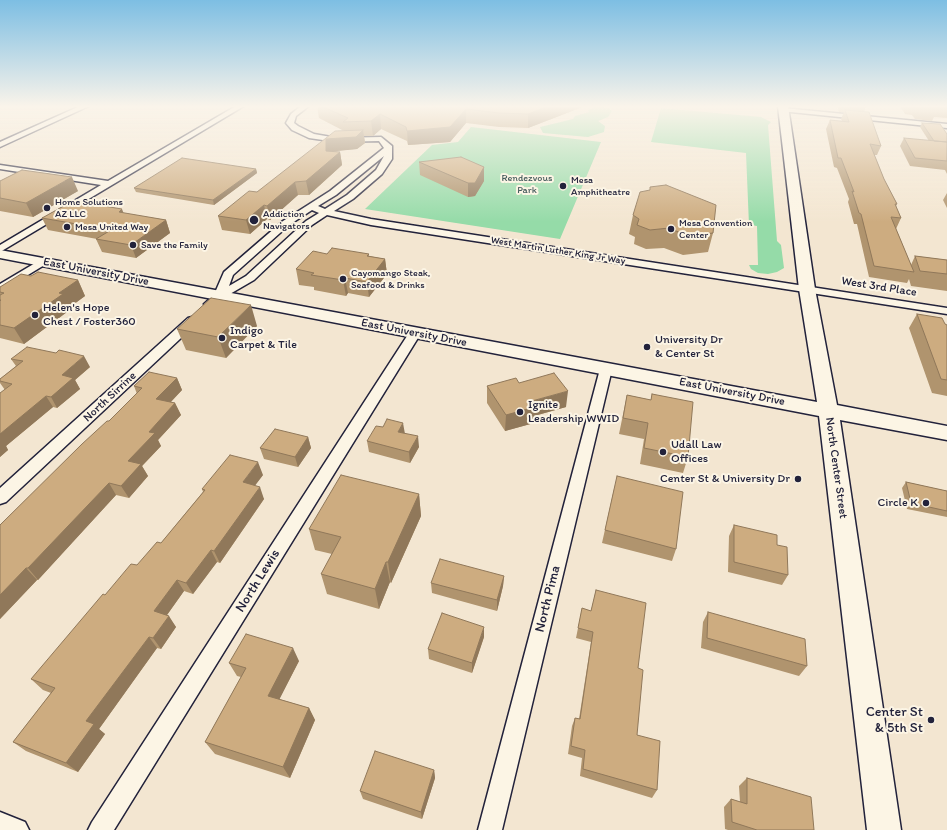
<!DOCTYPE html>
<style>
body{margin:0}
canvas{display:block;background:#f3e6d1}
</style>
<canvas width="947" height="830"></canvas>
<script>
const c = document.querySelector('canvas').getContext('2d');
c.lineJoin = 'round';
function paint(path, color) {
  c.fillStyle = color;
  c.fill(path, 'evenodd');
}
function shape(rows) {
  const path = new Path2D();
  for (const r of rows) {
    path.moveTo(r[0], r[1]);
    for (let i = 2; i < r.length; i += 2) path.lineTo(r[i], r[i + 1]);
  }
  return path;
}
function trace(path, color, width, dash) {
  c.strokeStyle = color;
  c.lineWidth = width;
  c.lineCap = dash ? 'butt' : 'round';
  c.setLineDash(dash || []);
  c.stroke(path);
}
function write(font, color, halo, rows, align = 'center') {
  c.font = font + ' Itim,sans-serif';
  c.lineWidth = 4;
  c.setLineDash([]);
  c.textBaseline = 'middle';
  c.strokeStyle = halo;
  c.fillStyle = color;
  for (const [text, x, y, turn = 0] of rows) {
    c.save();
    c.translate(x, y);
    c.rotate((+turn || 0) * Math.PI / 180);
    c.textAlign = isNaN(turn) ? turn : align;
    if (halo) c.strokeText(text, 0, 0);
    c.fillText(text, 0, 0);
    c.restore();
  }
}
const green = shape([
 [597,106,609,108,612,111,608,117,598,121,605,126,604,132,588,137,543,133,540,127,573,119,575,116,589,112,588,110],
 [661,108,761,117,771,122,768,125,777,241,781,245,784,268,777,272,768,274,758,273,751,269,749,265,758,265,757,226,749,225,746,153,651,142],
 [471,127,601,142,560,239,365,209,432,145,458,142]
]);
const street = shape([
 [80,106,89,106,0,147,0,142,80,106],
 [236,106,244,106,0,252,0,245,101,185,0,169,0,165,108,181,236,106],
 [301,106,309,106,296,116,294,123,298,126,314,134,337,138,381,137,392,146,392,159,382,174,353,199,334,211,371,219,947,308,947,314,371,225,327,215,312,225,254,280,223,298,214,306,206,306,204,304,214,295,224,272,283,221,330,191,384,148,379,141,337,142,309,138,292,130,286,123,291,114,301,106],
 [384,156,376,170,347,195,325,209,318,206,336,195,384,156],
 [312,210,319,213,306,221,246,276,229,286,233,275,289,225,312,210],
 [783,108,947,124,947,128,781,111,780,110,783,108],
 [42,259,47,262,46,264,0,292,0,284,42,259],
 [192,317,198,321,196,324,6,502,0,504,0,488,188,318,192,317],
 [415,329,421,333,114,830,88,830,92,822,409,333,415,329],
 [606,365,611,366,612,369,502,830,478,830,600,369,601,366,606,365],
 [0,812,25,822,29,830,0,830,0,812]
]);
const secondary = shape([
 [778,106,788,106,815,289,837,405,947,426,947,440,840,420,901,830,867,830,819,416,0,258,0,250,817,402,799,289,778,106]
]);
const wall = shape([
 [317,106,585,106,528,128,499,127,466,123,450,142,408,145,407,141,381,129,373,136,364,136,365,143,357,149,332,151,340,152,342,165,309,195,298,195,270,220,267,219,250,234,222,230,218,216,257,192,344,131,319,118],
 [837,106,866,106,864,112,881,146,877,155,874,155,884,179,897,204,896,206,901,218,896,229,911,265,915,256,947,260,947,291,911,286,909,279,907,283,869,277,857,224,854,224,848,202,849,199,837,168,834,167,826,129,830,120,842,121,841,119,844,112,839,112],
 [900,106,947,106,947,118,934,117,932,121,915,119,912,115,905,114],
 [922,123,947,134,947,174,945,170,910,166,900,146,904,138,929,141,920,127],
 [419,162,484,167,484,181,475,196,468,197,420,175],
 [256,169,257,173,214,205,136,192,134,188],
 [0,181,78,191,33,217,0,211],
 [947,193,947,208,943,200],
 [124,213,166,220,170,233,136,258,102,252,96,239,97,239,48,230,42,218],
 [633,215,713,233,708,252,683,255,664,248,646,249,634,244,635,237,629,234],
 [327,254,369,254,369,256,385,259,387,274,369,297,348,293,346,296,314,290,314,287,299,285,296,269],
 [31,276,78,280,85,296,70,307,71,309,24,344,0,338,0,287],
 [917,314,947,325,947,396,932,393,909,328],
 [257,326,226,358,186,350,177,329],
 [11,359,90,367,75,380,80,389,57,408,53,407,6,446,8,450,0,457,5,390,0,383,0,379,16,366],
 [177,378,182,390,171,402,175,403,181,415,158,440,161,446,142,466,148,476,129,498,116,495,38,580,37,580,0,619,0,525,109,421,137,394,134,386],
 [487,386,566,407,534,416,534,423,505,431,487,403],
 [652,394,688,457,683,473,640,464,644,439,619,434,627,395,651,400],
 [404,433,419,447,410,463,369,452,367,441],
 [308,437,311,448,298,467,264,459,260,448],
 [263,475,254,486,264,499,220,563,217,562,193,594,184,591,167,615,176,627,161,649,157,648,99,729,105,734,78,772,26,751,13,742,51,693,43,690,31,679,105,595,161,543,203,492,202,489],
 [906,482,947,491,947,517,907,509,902,488],
 [614,489,676,549,672,561,602,543],
 [419,494,421,516,391,583,390,582,379,609,327,594,321,574,332,554,315,550,309,529],
 [734,525,788,575,782,585,728,572,729,536],
 [504,576,503,586,497,611,432,593,431,583],
 [596,590,638,668,637,735,657,790,652,798,580,776,582,758,568,754,572,726,575,718,579,719,591,642,576,638,582,608,591,611],
 [708,612,807,666,799,676,701,648,703,622],
 [484,637,472,673,429,659,428,649],
 [299,661,279,699,309,708,315,720,290,778,215,754,205,742,241,677,237,676,229,663],
 [434,770,435,778,422,819,363,799,360,791],
 [747,778,814,830,728,830,725,829,724,807,731,799,740,802,739,786]
]);
const shadedWall = shape([
 [549,106,585,106,528,128,528,114],
 [466,109,466,123,450,142,408,145,407,131],
 [380,114,381,129,373,136,371,121],
 [363,130,365,143,357,149,328,152,340,152,342,165,309,195,306,181,326,151,326,139],
 [484,167,484,181,475,196,468,197,468,183],
 [256,169,257,173,214,205,213,200],
 [72,177,78,191,33,217,26,203],
 [295,182,298,195,270,220,267,206],
 [264,205,267,219,250,234,246,220],
 [122,209,127,222,119,212],
 [166,220,170,233,136,258,131,245],
 [385,259,387,274,369,297,367,282],
 [345,278,348,293,346,296,343,280],
 [78,280,85,296,70,307,71,309,24,344,14,328,59,293],
 [251,305,257,326,226,358,218,337],
 [84,356,90,367,75,380,80,389,57,408,51,397,62,375],
 [177,378,182,390,162,411,156,399],
 [568,391,566,407,534,416,534,423,505,431,506,415,532,401],
 [46,396,53,407,6,446,8,450,0,457,0,434],
 [175,403,181,415,158,440,161,446,142,466,148,476,129,498,121,486,128,461,149,432],
 [403,423,405,434,398,432],
 [418,436,419,447,410,463,409,452],
 [308,437,311,448,298,467,295,457],
 [258,462,263,475,248,495,243,482],
 [109,483,116,495,38,580,28,568],
 [260,487,264,499,220,563,214,551],
 [419,494,421,516,391,583,388,562],
 [211,550,217,562,193,594,186,583],
 [386,562,390,582,379,609,375,589],
 [26,568,37,580,0,619,0,595],
 [504,576,503,586,497,611,497,600],
 [177,580,184,591,162,622,154,611],
 [169,616,176,627,161,649,153,638],
 [484,627,484,637,472,673,472,663],
 [149,637,157,648,99,729,105,734,78,772,66,763,86,721],
 [293,648,299,661,275,708,268,696],
 [309,708,315,720,290,778,283,767],
 [434,770,435,778,422,819,421,812]
]);
const building = shape([
 [321,106,549,106,528,114,499,113,466,109,450,127,407,131,406,127,380,114,371,121,343,122,348,118,321,106],
 [845,110,869,112,881,146,870,144,884,179,897,204,895,204,901,218,891,217,914,272,874,266,861,214,859,213,852,191,854,192,841,158,838,158,830,120,849,122,845,110],
 [922,123,940,124,947,134,947,142,934,141,922,123],
 [363,130,356,137,326,139,326,151,340,152,306,181,295,182,267,206,264,205,246,220,218,216,249,191,257,192,335,131,363,130],
 [904,138,947,142,947,161,915,158,904,138],
 [461,157,484,167,475,183,468,183,419,162,461,157],
 [182,158,256,169,213,200,134,188,182,158],
 [22,170,72,177,26,203,0,198,0,181,22,170],
 [666,185,716,205,713,233,688,236,669,228,650,230,637,225,639,219,633,215,640,192,650,190,650,187,666,185],
 [73,201,122,209,119,212,166,220,131,245,96,239,111,230,42,218,73,201],
 [332,248,369,254,367,256,385,259,367,282,345,278,343,280,311,275,314,273,296,269,313,251,327,254,332,248],
 [915,256,947,260,947,274,920,271,915,256],
 [38,272,78,280,59,293,63,294,14,328,0,325,0,301,1,300,0,300,0,295,4,293,0,292,0,287,21,274,31,276,38,272],
 [211,298,251,305,218,337,177,329,211,298],
 [917,314,942,318,945,324,947,325,947,380,941,379,917,314],
 [27,347,56,353,59,350,84,356,62,375,73,378,51,397,46,396,0,434,0,393,12,384,0,381,0,379,23,361,11,359,27,347],
 [149,372,177,378,156,399,175,403,149,432,155,433,128,461,141,464,121,486,109,483,28,568,26,568,0,595,0,525,82,444,107,421,109,421,142,388,134,386,149,372],
 [554,373,568,391,532,401,535,407,506,415,487,386,516,378,519,383,554,373],
 [652,394,693,402,688,457,644,448,648,423,623,418,627,395,651,400,652,394],
 [387,419,403,423,398,432,418,436,409,452,367,441,376,426,383,427,387,419],
 [275,429,308,437,295,457,260,448,275,429],
 [230,455,258,462,243,482,260,487,214,551,211,550,186,583,177,580,154,611,169,616,153,638,149,637,86,721,94,724,66,763,13,742,55,688,31,679,103,594,105,595,131,564,137,565,157,542,161,543,205,490,202,489,230,455],
 [341,475,419,494,388,562,386,562,375,589,321,574,341,537,309,529,341,475],
 [617,476,683,492,676,549,605,530,617,476],
 [906,482,947,491,947,511,911,503,906,482],
 [734,525,777,535,777,545,787,547,788,575,734,562,734,525],
 [440,559,504,576,497,600,431,583,440,559],
 [596,590,646,603,638,668,643,670,637,735,660,741,657,790,583,769,585,750,571,746,575,718,580,719,593,632,578,628,582,608,591,611,596,590],
 [708,612,805,639,807,666,707,638,708,612],
 [442,613,484,627,472,663,428,649,442,613],
 [246,634,293,648,268,696,309,708,283,767,205,742,246,668,229,663,246,634],
 [375,751,434,770,421,812,360,791,375,751],
 [747,778,811,797,814,830,757,830,732,822,731,799,747,804,747,778]
]);
const markers = [
 [563,186,4,"#22223b"],
 [47,208,4,"#22223b"],
 [254,220,5,"#22223b"],
 [67,227,4,"#22223b"],
 [671,229,4,"#22223b"],
 [133,245,4,"#22223b"],
 [343,279,4,"#22223b"],
 [35,315,4,"#22223b"],
 [222,338,4,"#22223b"],
 [647,347,4,"#22223b"],
 [520,412,4,"#22223b"],
 [663,452,4,"#22223b"],
 [798,479,4,"#22223b"],
 [926,503,4,"#22223b"],
 [931,720,4,"#22223b"]
];
const farParknames = [
 ["Rendezvous",527,178],
 ["Park",527,190]
];
const farPoinames = [
 ["Mesa",571,180],
 ["Amphitheatre",571,192],
 ["Home Solutions",55,202],
 ["AZ LLC",55,214],
 ["Addiction",263,214],
 ["Navigators",263,226],
 ["Mesa Convention",679,223],
 ["Center",679,235],
 ["Mesa United Way",75,227],
 ["Save the Family",141,245],
 ["Cayomango Steak,",351,273],
 ["Seafood & Drinks",351,285]
];
const farStreetnames = [
 ["West Martin Luther King Jr Way",558,251,9]
];
const streetNames = [
 ["East University Drive",96,272,11],
 ["West 3rd Place",879,287,9],
 ["East University Drive",414,333,11],
 ["East University Drive",732,392,11],
 ["North Sirrine",110,397,-43],
 ["North Center Street",836,468,82]
];
const poiNames = [
 ["Helen's Hope",43,308],
 ["Chest / Foster360",43,322],
 ["Indigo",230,331],
 ["Carpet & Tile",230,345],
 ["University Dr",655,340],
 ["& Center St",655,354],
 ["Ignite",528,405],
 ["Leadership WWID",528,419],
 ["Udall Law",671,445],
 ["Offices",671,459],
 ["Center St & University Dr",790,479,"right"],
 ["Circle K",918,503,"right"]
];
const nearStreetnames = [
 ["North Lewis",258,581,-58],
 ["North Pima",548,599,-76]
];
const nearPoinames = [
 ["Center St",923,712],
 ["& 5th St",923,728]
];
paint(green, '#95dba8');
trace(street, '#22223b', 3);
trace(secondary, '#22223b', 3);
paint(street, '#fcf5e5');
paint(secondary, '#fcf5e5');
paint(wall, '#b0946e');
paint(shadedWall, '#90785a');
paint(building, '#cdac80');
trace(building, '#90785a', 1);
const sky = c.createLinearGradient(0, 0, 0, 222);
sky.addColorStop(0, '#7dbee3');
sky.addColorStop(0.48, '#faf4ea');
sky.addColorStop(1, '#faf4ea00');
c.fillStyle = sky;
c.fillRect(0, 0, 947, 222);
for (const [x, y, r, color] of markers) {
  const dot = new Path2D();
  dot.arc(x, y, r, 0, 2 * Math.PI);
  c.fillStyle = color;
  c.fill(dot);
  trace(dot, '#fcf5e5', 1.5);
}
write('10px', '#445a5c', '#fcf5e5', farParknames);
write('10px', '#22223b', '#fcf5e5', farPoinames, 'left');
write('10px', '#22223b', '#fcf5e5', farStreetnames);
write('12px', '#22223b', '#fcf5e5', streetNames);
write('12px', '#22223b', '#fcf5e5', poiNames, 'left');
write('14px', '#22223b', '#fcf5e5', nearStreetnames);
write('14px', '#22223b', '#fcf5e5', nearPoinames, 'right');
</script>
